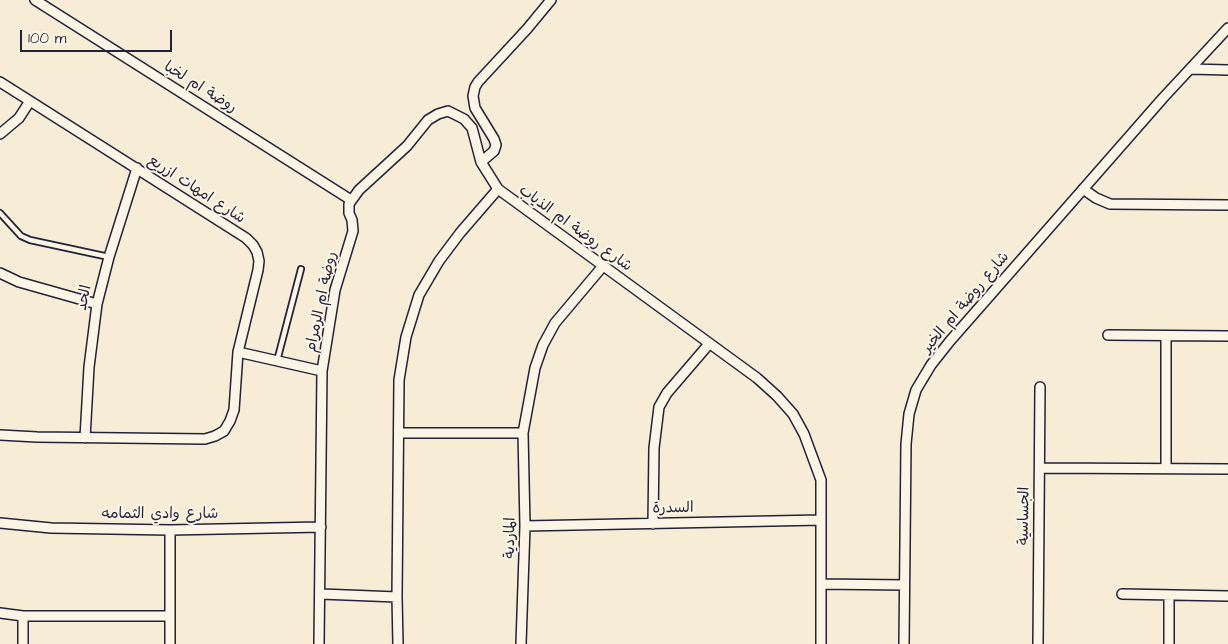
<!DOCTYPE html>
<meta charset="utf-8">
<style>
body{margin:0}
#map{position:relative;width:1228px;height:644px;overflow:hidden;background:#f7ecd6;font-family:"Architects Daughter",sans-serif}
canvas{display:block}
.scale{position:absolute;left:20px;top:30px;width:152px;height:22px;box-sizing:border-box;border:2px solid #22223b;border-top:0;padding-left:6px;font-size:15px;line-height:18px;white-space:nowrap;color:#22223b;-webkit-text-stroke:4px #fcf5e5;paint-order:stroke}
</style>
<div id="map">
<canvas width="1228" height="644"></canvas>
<div class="scale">100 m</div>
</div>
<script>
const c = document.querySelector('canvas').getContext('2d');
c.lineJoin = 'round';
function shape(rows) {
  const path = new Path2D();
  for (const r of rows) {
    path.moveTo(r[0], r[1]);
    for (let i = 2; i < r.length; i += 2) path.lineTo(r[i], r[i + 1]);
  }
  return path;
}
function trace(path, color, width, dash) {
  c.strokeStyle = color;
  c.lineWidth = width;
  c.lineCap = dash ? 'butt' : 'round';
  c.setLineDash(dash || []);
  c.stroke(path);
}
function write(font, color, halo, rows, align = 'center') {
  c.font = font + ' "Architects Daughter","Playpen Sans Arabic",sans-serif';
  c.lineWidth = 4;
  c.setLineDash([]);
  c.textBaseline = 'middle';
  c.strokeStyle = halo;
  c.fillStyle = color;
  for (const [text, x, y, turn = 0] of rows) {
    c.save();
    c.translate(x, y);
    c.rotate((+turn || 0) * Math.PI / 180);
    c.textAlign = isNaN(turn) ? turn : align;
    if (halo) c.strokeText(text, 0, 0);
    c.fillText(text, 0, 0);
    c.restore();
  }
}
const lane = shape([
 [0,213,21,236,30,240,109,257],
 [277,361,301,269]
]);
const street = shape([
 [35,0,351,200],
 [1191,69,1228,70],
 [0,82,246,238,253,245,257,252,259,261,258,270,238,352,234,410,230,421,224,431,215,436,205,439,37,437,0,435],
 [0,134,19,118,30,101],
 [481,162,494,151,496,145,494,139,475,108,473,96,475,87,478,82,527,29,551,0],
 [1083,189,1096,198,1110,204,1228,205],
 [0,273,19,282,97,304],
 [1108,335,1228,336],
 [238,352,322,371],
 [399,433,523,433],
 [85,438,89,367,97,304,109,257,137,168],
 [1040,468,1228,469],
 [1166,468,1166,336],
 [0,523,51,528,170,530,321,527],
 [653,524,654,448,659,407,667,393,709,344],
 [525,526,821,520],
 [170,530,170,644],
 [821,584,904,585],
 [321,594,397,597],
 [1122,594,1228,596],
 [1169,595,1169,644],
 [0,613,23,616,170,616],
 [23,644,23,616],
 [319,644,322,371,335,290,353,231,352,220,349,213,349,204,359,190,407,146,428,120,438,114,448,111,464,119,472,128,481,162,498,189,757,378,777,396,793,414,804,434,821,480,821,644],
 [398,644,397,597,399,380,406,337,419,295,439,261,460,233,498,189],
 [521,644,525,526,523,433,535,368,543,345,555,323,603,266],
 [904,644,906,444,909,414,916,390,931,365,950,341,1163,98,1228,28],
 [1038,644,1040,387]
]);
const streetNames = [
 ["روضة ام لخبا",200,88,32],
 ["شارع امهات ازريع",196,190,33],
 ["شارع روضة ام الذياب",575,229,36],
 ["الحد",85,298,-78],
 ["روضة ام الرمرام",322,302,-78],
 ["شارع روضة ام الخير",966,303,-50],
 ["السدرة",673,509,-1],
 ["شارع وادي الثمامه",160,515],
 ["الجساسية",1025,516,-89],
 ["الماردية",511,538,-89]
];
trace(lane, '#22223b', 8);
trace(street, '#22223b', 12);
trace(lane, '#fcf5e5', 4.5);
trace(street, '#fcf5e5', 9);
write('15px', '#22223b', '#fcf5e5', streetNames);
</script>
